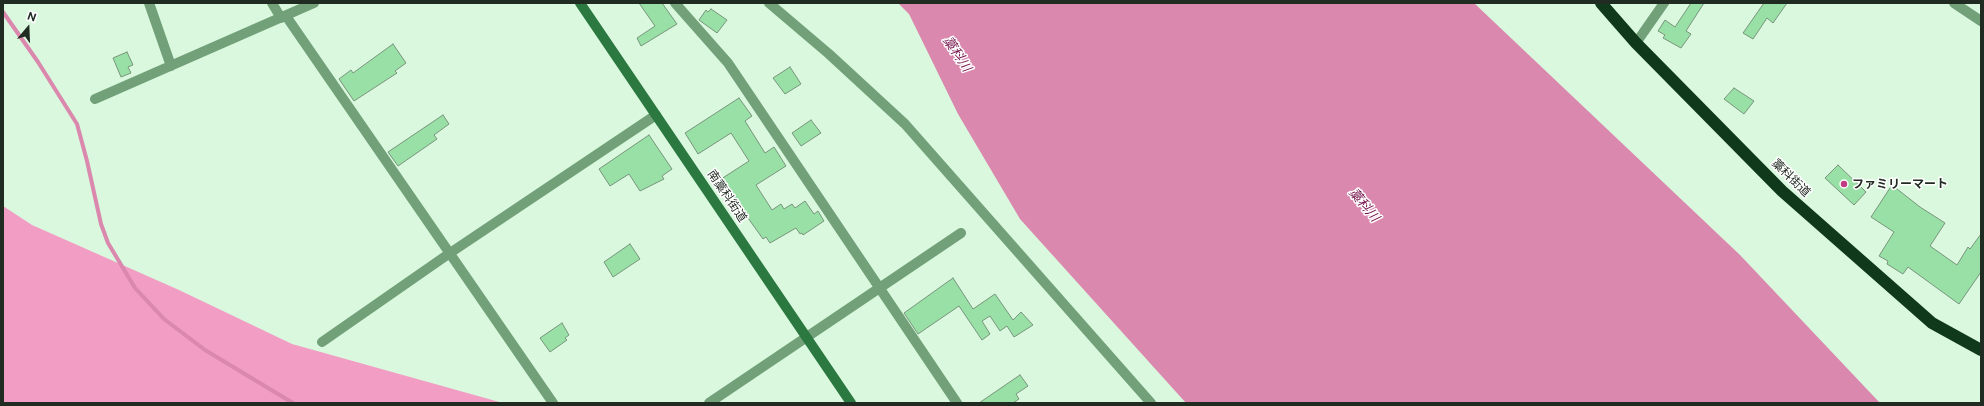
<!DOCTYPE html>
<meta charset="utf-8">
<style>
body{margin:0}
#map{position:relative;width:1984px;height:406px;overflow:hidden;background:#daf8de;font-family:"Public Sans",sans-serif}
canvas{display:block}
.frame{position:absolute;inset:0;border:4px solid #202b22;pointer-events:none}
.north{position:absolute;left:8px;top:8px;width:40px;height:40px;-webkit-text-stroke:3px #fff;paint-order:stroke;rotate:19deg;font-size:11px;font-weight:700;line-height:16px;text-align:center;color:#202b22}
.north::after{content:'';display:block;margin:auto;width:14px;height:18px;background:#202b22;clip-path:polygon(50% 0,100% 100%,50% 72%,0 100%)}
</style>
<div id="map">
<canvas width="1984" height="406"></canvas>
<div class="frame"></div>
<div class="north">N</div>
</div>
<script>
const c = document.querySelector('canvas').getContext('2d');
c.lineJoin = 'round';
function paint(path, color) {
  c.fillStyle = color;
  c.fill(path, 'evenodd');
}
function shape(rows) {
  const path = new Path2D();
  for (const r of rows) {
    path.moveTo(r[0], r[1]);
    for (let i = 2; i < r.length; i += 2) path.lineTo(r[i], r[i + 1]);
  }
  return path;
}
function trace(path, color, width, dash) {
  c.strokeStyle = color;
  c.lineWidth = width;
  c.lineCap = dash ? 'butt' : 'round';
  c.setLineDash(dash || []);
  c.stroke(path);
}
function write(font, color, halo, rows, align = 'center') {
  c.font = font + ' "Public Sans","Noto Sans JP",sans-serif';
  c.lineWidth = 3;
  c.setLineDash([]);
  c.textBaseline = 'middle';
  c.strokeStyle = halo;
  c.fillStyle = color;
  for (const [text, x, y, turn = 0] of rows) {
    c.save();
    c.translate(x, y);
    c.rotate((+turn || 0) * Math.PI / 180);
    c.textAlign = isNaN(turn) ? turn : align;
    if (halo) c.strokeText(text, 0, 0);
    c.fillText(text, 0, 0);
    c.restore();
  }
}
const forest = shape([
 [3,206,32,225,179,290,292,344,503,403,3,403]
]);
const water = shape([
 [898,3,1474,3,1740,255,1880,403,1186,403,1020,219,958,114,909,14]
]);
const stream = shape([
 [3,12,38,62,77,124,87,161,101,224,108,243,135,288,164,319,205,350,293,403]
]);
const building = shape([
 [639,3,662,3,677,24,641,46,637,38,655,26,639,3],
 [1691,3,1704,3,1686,31,1691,34,1681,48,1663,38,1665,35,1658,31,1665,20,1675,27,1691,3],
 [1764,3,1787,3,1773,23,1767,18,1753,39,1743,33,1764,3],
 [711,9,727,20,717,33,699,20,706,10,708,12,711,9],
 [393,44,406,63,395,71,397,73,354,101,339,79,351,70,353,73,393,44],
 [127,52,133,65,128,67,131,73,121,77,113,58,127,52],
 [790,67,801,84,785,94,773,78,790,67],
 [1734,88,1754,101,1744,114,1724,99,1734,88],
 [739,98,752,116,745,121,765,153,774,147,786,166,756,185,772,210,781,204,784,209,792,204,795,208,805,201,814,214,818,211,824,221,803,235,802,233,800,234,796,228,770,243,766,237,763,239,733,197,730,199,718,181,749,161,731,133,698,154,685,133,739,98],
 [443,115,449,124,434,135,437,139,398,166,388,152,443,115],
 [811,120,821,133,801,146,792,133,811,120],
 [649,135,672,169,662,176,664,179,640,191,629,174,610,186,599,169,649,135],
 [1838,165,1866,192,1854,205,1825,178,1838,165],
 [1892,185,1920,207,1945,223,1930,246,1957,265,1968,247,1970,249,1981,234,1981,272,1959,304,1908,267,1903,274,1887,264,1888,261,1879,256,1894,232,1871,217,1892,185],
 [630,244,640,259,613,277,604,262,630,244],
 [953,278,973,309,995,294,1013,320,1021,312,1033,325,1014,337,1007,326,1000,331,990,316,982,321,990,334,982,340,959,306,918,334,904,313,953,278],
 [562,323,569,335,565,338,567,340,550,352,540,338,562,323],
 [1020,375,1028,386,1016,394,1019,399,1013,403,979,403,1020,375]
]);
const street = shape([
 [149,3,171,66],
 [272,3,281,18],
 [675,3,728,63,957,403],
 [769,3,829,54,905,124,1151,403],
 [1954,3,1981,21],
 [286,16,553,403],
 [1636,43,1664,3],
 [95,99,314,3],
 [322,342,450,253,656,115],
 [709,403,961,233]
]);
const secondary = shape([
 [580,3,851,403]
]);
const highway = shape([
 [1601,3,1636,43,1782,191,1932,323,1981,350]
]);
const markers = [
 [1844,184,4,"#c03d83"]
];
const streetNames = [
 ["藁科街道",1791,178,44],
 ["南藁科街道",727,196,56]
];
const poiNames = [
 ["ファミリーマート",1852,184]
];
const waterNames = [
 ["藁科川",957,54,56],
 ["藁科川",1364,205,50]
];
paint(forest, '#f29dc4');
paint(water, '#da88ad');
trace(stream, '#da88ad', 4);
paint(building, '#98e0a5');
trace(building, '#78947c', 1);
trace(street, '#71a079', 10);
trace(secondary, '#2b7840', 10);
trace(highway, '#10381b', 12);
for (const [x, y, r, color] of markers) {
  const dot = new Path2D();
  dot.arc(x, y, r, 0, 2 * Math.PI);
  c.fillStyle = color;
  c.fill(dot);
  trace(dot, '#fff', 1.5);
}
write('12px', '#202b22', '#fff', streetNames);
write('bold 12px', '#202b22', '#fff', poiNames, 'left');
write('italic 13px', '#710e48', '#fff', waterNames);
</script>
